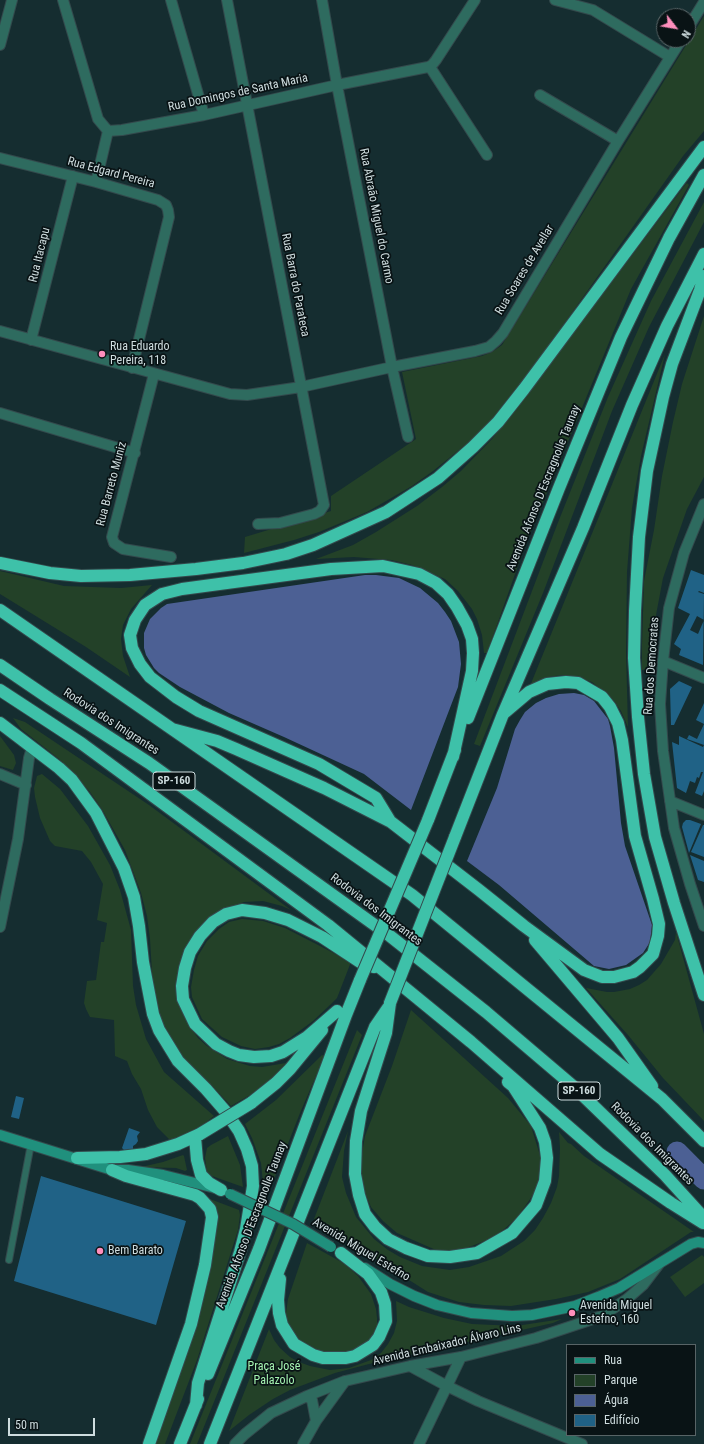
<!DOCTYPE html>
<meta charset="utf-8">
<style>
body{margin:0}
#map{position:relative;width:704px;height:1444px;overflow:hidden;background:#152d30;font-family:"Roboto Condensed",sans-serif}
canvas{display:block}
.legend{position:absolute;left:566px;top:1344px;width:130px;height:92px;box-sizing:border-box;background:#091315;border:1px solid #586466;margin:0;padding:5px 7px;list-style:none;font-size:12px;color:#cfdddf}
.legend li{display:flex;align-items:center;gap:8px;height:20px}
.legend b{width:20px;border:1px solid #586466}
.north{position:absolute;left:656px;top:8px;width:40px;height:40px;box-sizing:border-box;background:#091315;border:1px solid #586466;border-radius:50%;rotate:121deg;font-size:11px;font-weight:700;line-height:16px;text-align:center;color:#cfdddf}
.north::after{content:'';display:block;margin:auto;width:14px;height:18px;background:#fe8ebc;clip-path:polygon(50% 0,100% 100%,50% 72%,0 100%)}
.scale{position:absolute;left:8px;top:1418px;width:87px;height:18px;box-sizing:border-box;border:2px solid #cfdddf;border-top:0;padding-left:5px;font-size:12px;line-height:14px;white-space:nowrap;color:#cfdddf;-webkit-text-stroke:3px #091315;paint-order:stroke}
</style>
<div id="map">
<canvas width="704" height="1444"></canvas>
<ul class="legend">
<li><b style="height:5px;background:#20907d"></b>Rua</li>
<li><b style="height:11px;background:#234128"></b>Parque</li>
<li><b style="height:11px;background:#4c6094"></b>Água</li>
<li><b style="height:11px;background:#206286"></b>Edifício</li>
</ul>
<div class="north">N</div>
<div class="scale">50 m</div>
</div>
<script>
const c = document.querySelector('canvas').getContext('2d');
c.lineJoin = 'round';
function paint(path, color) {
  c.fillStyle = color;
  c.fill(path, 'evenodd');
}
function shape(rows) {
  const path = new Path2D();
  for (const r of rows) {
    path.moveTo(r[0], r[1]);
    for (let i = 2; i < r.length; i += 2) path.lineTo(r[i], r[i + 1]);
  }
  return path;
}
function trace(path, color, width, dash) {
  c.strokeStyle = color;
  c.lineWidth = width;
  c.lineCap = dash ? 'butt' : 'round';
  c.setLineDash(dash || []);
  c.stroke(path);
}
function write(font, color, halo, rows, align = 'center') {
  c.font = font + ' "Roboto Condensed",sans-serif';
  c.lineWidth = 3.5;
  c.setLineDash([]);
  c.textBaseline = 'middle';
  c.strokeStyle = halo;
  c.fillStyle = color;
  for (const [text, x, y, turn = 0] of rows) {
    c.save();
    c.translate(x, y);
    c.rotate((+turn || 0) * Math.PI / 180);
    c.textAlign = isNaN(turn) ? turn : align;
    if (halo) c.strokeText(text, 0, 0);
    c.fillText(text, 0, 0);
    c.restore();
  }
}
const green = shape([
 [704,16,704,131,683,156,520,386,492,419,474,438,433,471,412,486,367,512,319,532,294,540,244,553,245,537,331,511,331,496,416,439,402,372,482,356,492,352,502,345],
 [687,183,689,185,631,289,525,546,487,653,484,653,482,635,477,619,472,609,458,591,445,579,412,565,391,560,354,557,316,559,353,545,376,532,417,506,442,487,461,471,492,439,526,396,685,185],
 [704,202,704,222,649,327,612,411,543,593,480,746,474,744,557,525,608,397,651,301],
 [704,316,704,477,687,509,663,578,653,631,651,668,642,670,642,644,644,581,654,530,662,476,673,422,682,384],
 [665,354,641,456,632,508,627,572,626,652,628,727,621,711,614,701,592,682,576,677,562,675,548,677,530,686],
 [0,571,64,586,121,588,152,585,131,609,123,625,121,639,123,656,130,677,86,647,0,594],
 [13,718,25,722,149,805,291,910,282,906,263,901,244,902,225,909,199,928,181,1007,191,1028,198,1038,207,1046,227,1059,250,1066,262,1067,286,1063,269,1081,250,1095,231,1106,213,1087,203,1079,185,1061,164,1028,159,1015,153,989,150,939,147,916,141,893,125,850,103,811,90,792,59,759,21,729],
 [0,736,14,755,16,763,13,770,0,766],
 [42,774,60,789,88,826,110,865,120,890,131,930,133,986,136,1005,146,1039,164,1072,214,1116,204,1124,175,1141,169,1139,157,1127,148,1110,141,1089,132,1074,127,1061,115,1056,114,1020,90,1017,86,1009,84,1003,87,981,96,980,101,942,104,942,107,923,97,920,103,884,91,862,82,851,55,846,50,841,40,818,35,797,34,788,37,776],
 [242,919,263,921,285,928,351,962,337,998,331,1004,313,1021,290,1038,279,1044,269,1047,255,1049,241,1046,222,1037,202,1019,192,997,191,987,194,970,198,956,207,941,219,929,229,922],
 [676,932,704,1034,704,1121,663,1078,628,1035,586,988,607,992,614,992,630,989,639,985,647,980,661,964,675,940],
 [411,1010,508,1098,531,1126,542,1162,537,1189,517,1218,495,1237,459,1251,436,1250,397,1233,383,1221,371,1207,364,1191,360,1164,365,1136,392,1066],
 [357,1030,362,1035,197,1444,190,1444],
 [322,1055,324,1056,322,1062,300,1113,271,1187,266,1195,264,1193,261,1163,252,1138,245,1124,276,1100],
 [348,1131,344,1151,342,1177,346,1193,356,1217,374,1239,388,1250,400,1257,422,1266,450,1270,469,1267,501,1256,524,1241,535,1230,543,1218,551,1203,557,1187,559,1176,560,1148,559,1132,568,1143,571,1144,584,1156,694,1232,691,1232,620,1279,588,1292,556,1299,511,1306,484,1305,459,1302,428,1292,398,1273,314,1219],
 [228,1136,240,1165,243,1187,212,1176,207,1172,205,1158,207,1148,211,1145],
 [183,1155,184,1156,187,1170,185,1171,176,1168,141,1167,163,1162],
 [210,1199,239,1210,240,1215,238,1230,197,1360,165,1444,153,1444,166,1406,214,1207],
 [307,1243,345,1264,358,1276,371,1294,376,1309,377,1318,377,1329,373,1337,368,1342,352,1350,338,1354,321,1354,293,1337,287,1324,286,1313,288,1299],
 [702,1255,704,1257,704,1283,685,1297,670,1277],
 [396,1301,409,1307,444,1318,472,1324,516,1326,562,1319,553,1323,369,1364,335,1373,290,1390,273,1399,249,1415,229,1431,269,1329,274,1340,280,1348,290,1357,299,1362,310,1366,330,1370,349,1368,371,1360,381,1353,388,1344,394,1333,397,1321]
]);
const water = shape([
 [365,575,376,575,399,578,420,588,438,603,445,612,451,621,459,642,461,664,458,687,411,810,364,774,284,737,229,713,180,687,159,673,154,668,146,655,144,648,144,633,150,619,161,608,167,604],
 [574,693,584,695,594,701,608,719,610,726,614,748,621,823,625,846,652,925,650,942,643,953,626,965,609,969,594,966,499,885,467,861,497,788,515,729,520,720,525,712,536,703,546,698,559,694]
]);
const river = shape([
 [677,1152,704,1179]
]);
const building = shape([
 [691,570,704,575,704,593,699,591,698,592,704,594,703,665,679,655,681,649,674,644,690,614,678,608],
 [697,616,704,620,698,634,690,630],
 [679,681,692,687,674,725,671,725,670,689],
 [704,703,704,724,696,720],
 [704,724,704,791,702,796,695,793,703,772,701,772,699,778,697,777,695,783,690,781,686,793,677,788,672,742,679,745,679,736,703,747,704,745,687,739,689,735,697,739],
 [686,820,690,820,701,824,689,853,682,827,683,823],
 [703,825,704,825,704,857,691,852],
 [690,855,704,861,704,882,698,880],
 [16,1096,24,1098,19,1119,11,1117],
 [129,1128,140,1132,137,1136,138,1141,136,1144,133,1146,133,1151,127,1153,122,1148],
 [41,1176,186,1221,156,1325,14,1281]
]);
const lane = shape([
 [9,1260,31,1144]
]);
const street = shape([
 [63,0,98,119,108,131,122,130,204,115,337,85,428,67,432,65,436,60,475,0],
 [171,0,204,115],
 [227,0,324,505,320,511,314,514,280,523,258,524],
 [322,0,337,85,392,367,408,437],
 [555,0,593,10,670,57],
 [688,28,704,2],
 [0,45,12,0],
 [430,67,487,155],
 [540,95,618,141],
 [0,158,96,182,158,200,166,205,168,210,169,217,132,368],
 [96,182,108,131],
 [0,331,230,394,247,395,301,387,392,367,475,351,489,347,496,341,503,333,618,141,681,40],
 [31,340,73,176],
 [154,374,112,537,114,543,123,549,171,557],
 [0,413,135,453],
 [704,504,684,553,669,608,663,661,660,704,663,751,674,828,690,884,704,926],
 [663,661,704,678],
 [0,774,26,785],
 [670,801,704,815],
 [0,927,18,839,29,758,32,748],
 [410,1366,447,1386,478,1401,582,1444],
 [307,1396,312,1400,316,1421],
 [235,1444,245,1434,271,1413,307,1396,345,1381,410,1366,461,1357,536,1338,602,1316,627,1299,643,1285,659,1264],
 [303,1444,316,1421,345,1381],
 [419,1444,461,1357]
]);
const secondary = shape([
 [0,1135,112,1170,128,1170,163,1175,215,1188],
 [365,1268,390,1284,414,1296,437,1305,471,1313,512,1316,532,1315,575,1306,598,1297,619,1288,691,1244,698,1242,704,1243]
]);
const highway = shape([
 [704,276,700,290,672,364,663,397,647,471,639,537,635,611,634,658,638,717,644,774,655,837,674,903,704,995],
 [0,563,50,573,81,576,130,575,196,569,243,563,286,554,313,545,386,512,438,478,473,447,498,422,524,389,704,147],
 [0,610,412,895,662,1099,704,1141],
 [0,665,50,699,149,763,390,936,486,1012,573,1086,665,1175,704,1218],
 [0,690,81,743,328,925,471,1042,600,1154,671,1203,703,1223],
 [468,718,559,488,621,337,669,238,704,175],
 [0,723,59,768,72,780,96,813,124,868,134,897,139,926,143,962,153,1014,159,1030,178,1061,206,1089,226,1112,239,1131,247,1149,252,1166,253,1186,246,1229,240,1252,198,1383,196,1405],
 [172,729,217,741,236,749,324,788,391,822,479,890,524,926,584,970,602,977,614,977,633,972,640,967,653,954,658,936,659,924,653,899,635,836,622,740,618,723,610,707,602,697,578,683,566,682,547,684,529,692,503,714],
 [428,820,455,750],
 [390,821,376,798,319,764,199,711,176,697,150,677,140,664,132,648,130,635,135,620,145,605,162,594,182,589,331,569,383,566,419,574,436,583,448,594,457,607,467,625,472,639,473,653,472,671,453,757],
 [455,837,503,714,583,528,632,405,667,326,704,254],
 [535,940,618,1038,652,1086],
 [390,1003,386,1033,361,1111,356,1141,355,1174,359,1195,365,1214,375,1227,388,1239,406,1248,428,1256,450,1257,477,1253,512,1233,536,1205,545,1181,547,1158,545,1142,540,1128,513,1086,508,1082],
 [337,1011,307,1037,283,1052,271,1056,254,1057,239,1055,229,1051,216,1044,195,1024,183,999,182,986,185,968,190,952,200,936,213,922,226,914,242,910,265,913,288,920,322,937,360,962,374,967],
 [251,1103,276,1083,290,1069,322,1030],
 [195,1137,197,1160,201,1175,209,1183,221,1190],
 [77,1158,120,1157,146,1154,178,1144,200,1134],
 [112,1170,126,1176,195,1195,200,1198,210,1209,212,1217,205,1265,191,1324,149,1444],
 [280,1279,278,1300,279,1313,282,1325,294,1344,313,1355,323,1358,346,1358,355,1356,373,1345,379,1337,386,1321,385,1304,381,1292,368,1274,341,1253],
 [208,1374,259,1249,346,1015,360,980],
 [180,1444,198,1399],
 [210,1444,375,1027,388,1008]
]);
const secondaryBridge = shape([
 [230,1194,293,1224,331,1247]
]);
const highwayBridge = shape([
 [360,980,428,820],
 [390,1003,455,837],
 [200,1134,251,1103]
]);
const markers = [
 [102,354,4,"#fe8ebc"],
 [100,1251,4,"#fe8ebc"],
 [572,1313,4,"#fe8ebc"]
];
const shields = [
 [174,781,42],
 [579,1091,42]
];
const shieldNames = [
 ["SP-160",174,781],
 ["SP-160",579,1091]
];
const streetNames = [
 ["Rua Domingos de Santa Maria",238,93,-12],
 ["Rua Edgard Pereira",111,173,15],
 ["Rua Abraão Miguel do Carmo",376,216,79],
 ["Rua Itacapu",40,255,-76],
 ["Rua Soares de Avellar",525,270,-59],
 ["Rua Barra do Parateca",295,285,79],
 ["Rua Barreto Muniz",112,484,-75],
 ["Avenida Afonso D'Escragnolle Taunay",544,488,-68],
 ["Rua dos Democratas",652,666,-86],
 ["Rodovia dos Imigrantes",111,722,33],
 ["Rodovia dos Imigrantes",376,910,37],
 ["Rodovia dos Imigrantes",652,1144,45],
 ["Avenida Afonso D'Escragnolle Taunay",252,1225,-69],
 ["Avenida Miguel Estefno",361,1250,31],
 ["Avenida Embaixador Álvaro Lins",447,1345,-13]
];
const poiNames = [
 ["Rua Eduardo",110,347],
 ["Pereira, 118",110,361],
 ["Bem Barato",108,1251],
 ["Avenida Miguel",580,1306],
 ["Estefno, 160",580,1320]
];
const parkNames = [
 ["Praça José",274,1367],
 ["Palazolo",274,1381]
];
paint(green, '#234128');
paint(water, '#4c6094');
trace(river, '#4c6094', 21);
paint(building, '#206286');
trace(lane, '#33494c', 8);
trace(street, '#33494c', 12);
trace(secondary, '#33494c', 12);
trace(highway, '#33494c', 14);
trace(lane, '#2e6b5f', 6);
trace(street, '#2e6b5f', 10);
trace(secondary, '#20907d', 10);
trace(highway, '#3ec1a9', 12);
trace(secondaryBridge, '#33494c', 12, []);
trace(highwayBridge, '#33494c', 14, []);
trace(secondaryBridge, '#20907d', 10);
trace(highwayBridge, '#3ec1a9', 12);
for (const [x, y, r, color] of markers) {
  const dot = new Path2D();
  dot.arc(x, y, r, 0, 2 * Math.PI);
  c.fillStyle = color;
  c.fill(dot);
  trace(dot, '#091315', 1.5);
}
for (const [x, y, w] of shields) {
  const box = new Path2D();
  box.roundRect(x - w / 2, y - 9, w, 18, 3);
  c.fillStyle = '#091315';
  c.fill(box);
  trace(box, '#cfdddf', 1);
}
write('bold 11px', '#cfdddf', null, shieldNames);
write('12px', '#cfdddf', '#091315', streetNames);
write('12px', '#cfdddf', '#091315', poiNames, 'left');
write('12px', '#a6f4b2', '#091315', parkNames);
</script>
